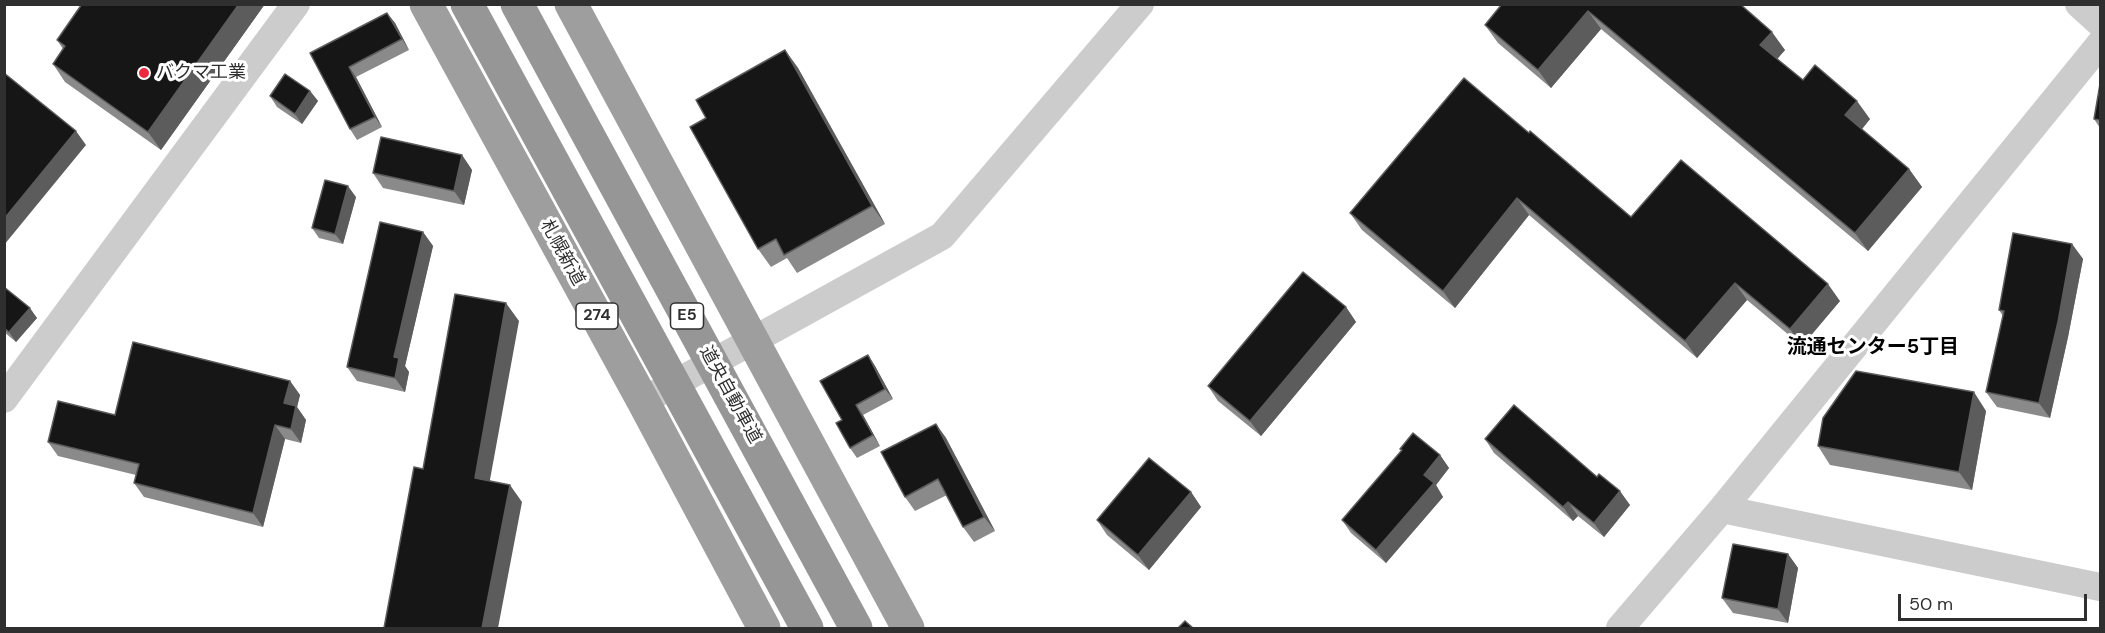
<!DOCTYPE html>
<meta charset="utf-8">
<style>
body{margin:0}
#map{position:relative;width:2105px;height:633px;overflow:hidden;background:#fff;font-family:"DM Sans",sans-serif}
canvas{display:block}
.frame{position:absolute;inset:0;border:6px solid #2f2f2f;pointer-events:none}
.scale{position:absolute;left:1898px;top:594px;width:189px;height:27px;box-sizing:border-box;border:3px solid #2f2f2f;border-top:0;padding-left:8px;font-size:18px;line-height:21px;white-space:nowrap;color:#2f2f2f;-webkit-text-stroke:4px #fff;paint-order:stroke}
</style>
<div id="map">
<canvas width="2105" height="633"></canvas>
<div class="frame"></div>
<div class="scale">50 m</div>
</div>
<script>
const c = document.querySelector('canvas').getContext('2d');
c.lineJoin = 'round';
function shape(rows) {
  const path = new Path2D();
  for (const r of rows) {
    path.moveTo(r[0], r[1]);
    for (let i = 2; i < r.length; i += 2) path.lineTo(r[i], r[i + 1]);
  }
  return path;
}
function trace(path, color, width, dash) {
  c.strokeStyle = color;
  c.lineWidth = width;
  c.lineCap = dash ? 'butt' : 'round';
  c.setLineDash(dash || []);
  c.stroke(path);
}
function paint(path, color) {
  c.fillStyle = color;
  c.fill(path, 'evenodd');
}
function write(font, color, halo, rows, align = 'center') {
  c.font = font + ' "DM Sans","Noto Sans JP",sans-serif';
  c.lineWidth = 6;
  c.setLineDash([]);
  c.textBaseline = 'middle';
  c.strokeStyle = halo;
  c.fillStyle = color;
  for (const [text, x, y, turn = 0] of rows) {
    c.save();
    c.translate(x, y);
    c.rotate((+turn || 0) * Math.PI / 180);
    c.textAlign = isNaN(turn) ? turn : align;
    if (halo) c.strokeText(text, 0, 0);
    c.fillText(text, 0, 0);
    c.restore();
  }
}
const minor = shape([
 [2079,4,2100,23],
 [654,395,942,236,1140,4],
 [4,399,296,4],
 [1722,509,2100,587],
 [1620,628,1722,509,2100,44]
]);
const trunk = shape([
 [426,4,643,401,764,628],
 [571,4,908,628]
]);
const motorwayBridge = shape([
 [467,4,807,628],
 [517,4,856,628]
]);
const wall = shape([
 [82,4,265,4,161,150,65,82,53,64,63,49,57,40],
 [1502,4,1740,4,1785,50,1777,59,1803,80,1870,119,1862,129,1909,169,1922,187,1868,251,1601,29,1551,88,1498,43,1485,25],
 [387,13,395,23,409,50,356,77,382,127,357,140,350,129,310,53],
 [785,50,798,68,885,224,797,273,787,258,771,267,758,249,706,118],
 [2100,84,2100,128,2094,119],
 [310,91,318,101,302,124,277,107,270,96],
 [1529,133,1631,217,1840,301,1802,346,1747,300,1697,358,1529,215,1455,308,1362,230,1350,213],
 [462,155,472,170,464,205,383,188,373,173],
 [356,197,343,244,319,238,312,228],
 [423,232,433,246,405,366,409,372,405,392,357,381,347,367],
 [2072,244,2083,259,2068,337,2050,418,1997,407,1986,392,2003,316,1999,310],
 [4,287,37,318,16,342,4,332],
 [1346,307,1356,322,1261,436,1218,401,1208,386],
 [868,355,875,366,893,399,863,415,880,446,857,458,850,448,842,420],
 [290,381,300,395,297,407,306,420,301,443,285,439,263,527,144,497,134,483,136,475,58,456,48,442,115,415],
 [1986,411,1972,490,1830,465,1818,446],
 [936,424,946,438,995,531,974,542,963,527,947,495,915,511,905,497],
 [1485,439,1597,477,1630,505,1604,537,1578,516,1573,521,1494,453],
 [1400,449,1440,455,1449,468,1436,485,1443,497,1386,563,1351,533,1342,520,1402,451],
 [1191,492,1201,507,1149,570,1107,535,1097,520],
 [1788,554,1798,568,1788,623,1733,613,1722,598]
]);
const shadedWall = shape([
 [239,4,265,4,161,150,148,132],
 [1588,11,1601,29,1551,88,1538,70],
 [387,13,395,23,409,50,402,39],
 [1772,32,1785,50,1773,64,1760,45],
 [785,50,798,68,885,224,872,206],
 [349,67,356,77,382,127,375,117],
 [310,91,318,101,302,124,295,114],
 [1857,101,1870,119,1858,134,1845,115],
 [76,131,86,145,4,245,4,219],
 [462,155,472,170,464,205,454,191],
 [1909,169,1922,187,1868,251,1855,233],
 [348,186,356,197,343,244,335,234],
 [1517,198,1529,215,1455,308,1443,291],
 [423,232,433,246,405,366,409,372,405,392,395,378,394,357],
 [2072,244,2083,259,2068,337,2050,418,2039,403],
 [1735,283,1747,300,1697,358,1685,341],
 [1828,284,1840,301,1802,346,1790,329],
 [506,303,519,321,487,496,475,478],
 [1346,307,1356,322,1261,436,1250,421],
 [30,308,37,318,16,342,9,332],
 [868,355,875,366,893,399,885,389],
 [290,381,300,395,297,407,306,420,301,443,291,429,284,403],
 [1974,392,1986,411,1972,490,1959,472],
 [856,405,863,415,880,446,873,435],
 [936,424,946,438,995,531,984,517],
 [275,425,285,439,263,527,253,513],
 [1440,455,1449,468,1436,485,1443,497,1386,563,1376,550,1424,475],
 [510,485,522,502,498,628,482,628],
 [1620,491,1630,505,1604,537,1594,523],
 [1191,492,1201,507,1149,570,1138,555],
 [1568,502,1578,516,1573,521,1563,507],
 [1788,554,1798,568,1788,623,1778,609]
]);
const building = shape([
 [82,4,239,4,148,132,53,64,65,46,57,40,82,4],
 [1502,4,1740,4,1772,32,1760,45,1803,80,1815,65,1857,101,1845,115,1909,169,1855,233,1588,11,1538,70,1485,25,1502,4],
 [387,13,402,39,349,67,375,117,350,129,310,53,387,13],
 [785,50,872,206,784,255,776,239,758,249,690,127,706,118,696,100,785,50],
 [4,73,76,131,4,219,4,73],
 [285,74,310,91,295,114,270,96,285,74],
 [1464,78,1529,133,1530,131,1631,217,1681,160,1828,284,1790,329,1735,283,1685,341,1517,198,1443,291,1350,213,1464,78],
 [2100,84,2100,120,2094,119,2100,84],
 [381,137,462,155,454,191,373,173,381,137],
 [325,180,348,186,335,234,312,228,325,180],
 [380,222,423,232,394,357,399,358,395,378,347,367,380,222],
 [2013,233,2072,244,2058,322,2039,403,1986,392,2004,311,1999,310,2013,233],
 [1303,272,1346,307,1250,421,1208,386,1303,272],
 [4,287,30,308,9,332,4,328,4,287],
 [455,294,506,303,475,478,510,485,482,628,384,628,414,467,423,469,455,294],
 [133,342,290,381,284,403,296,406,291,429,275,425,253,513,134,483,139,464,48,442,58,401,115,415,133,342],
 [868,355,885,389,856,405,873,435,850,448,836,423,842,420,820,381,868,355],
 [1856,371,1974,392,1959,472,1818,446,1823,418,1856,371],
 [1514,405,1597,477,1599,474,1620,491,1594,523,1568,502,1563,507,1485,439,1514,405],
 [936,424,984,517,963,527,938,479,905,497,881,452,936,424],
 [1413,433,1440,455,1424,475,1434,483,1376,550,1342,520,1402,450,1400,449,1413,433],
 [1149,458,1191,492,1138,555,1097,520,1149,458],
 [1733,544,1788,554,1778,609,1722,598,1733,544],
 [1185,621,1193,628,1178,628,1185,621]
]);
const markers = [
 [144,73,6,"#ed2a3d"]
];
const shields = [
 [597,316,42],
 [687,316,33]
];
const shieldNames = [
 ["274",597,316],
 ["E5",687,316]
];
const poiNames = [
 ["バクマ工業",156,73]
];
const streetNames = [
 ["札幌新道",562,253,61],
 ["道央自動車道",730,395,61]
];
const neighbourhoodNames = [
 ["流通センター5丁目",1873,348]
];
trace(minor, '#ccc', 28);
trace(trunk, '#9e9e9e', 33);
trace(motorwayBridge, '#969696', 33);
paint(wall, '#8a8a8a');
paint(shadedWall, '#5c5c5c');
paint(building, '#161616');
trace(building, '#5c5c5c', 1.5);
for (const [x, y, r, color] of markers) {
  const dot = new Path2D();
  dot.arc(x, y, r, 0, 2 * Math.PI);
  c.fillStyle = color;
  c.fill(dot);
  trace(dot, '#fff', 2);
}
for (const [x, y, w] of shields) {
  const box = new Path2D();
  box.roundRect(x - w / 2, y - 13, w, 26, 4.5);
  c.fillStyle = '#fff';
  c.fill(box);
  trace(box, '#2f2f2f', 1.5);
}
write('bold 16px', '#2f2f2f', null, shieldNames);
write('18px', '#2f2f2f', '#fff', poiNames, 'left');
write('18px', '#2f2f2f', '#fff', streetNames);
write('bold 20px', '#000', '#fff', neighbourhoodNames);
</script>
